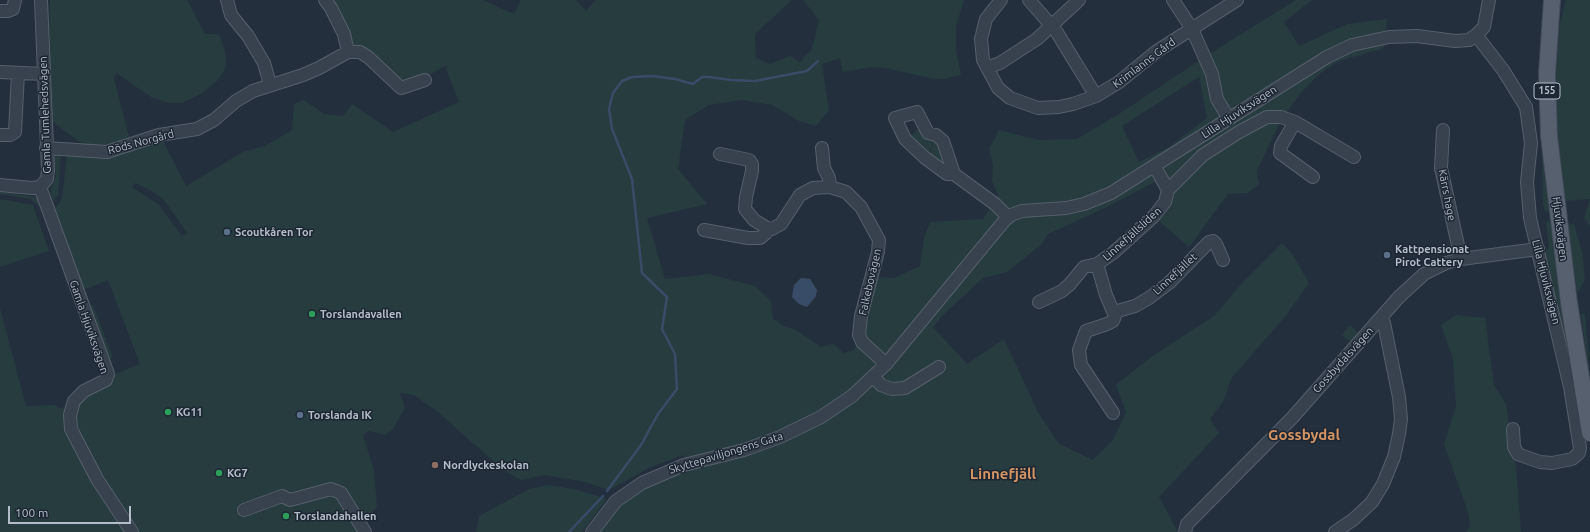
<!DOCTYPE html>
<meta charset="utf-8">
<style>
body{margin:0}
#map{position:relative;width:1590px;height:532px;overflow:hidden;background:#242f3e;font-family:Ubuntu,sans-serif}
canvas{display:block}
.scale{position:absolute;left:8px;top:506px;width:123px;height:18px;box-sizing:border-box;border:2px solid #b4bcc9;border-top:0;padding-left:5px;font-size:12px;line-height:14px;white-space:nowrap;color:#b4bcc9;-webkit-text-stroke:3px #1d2633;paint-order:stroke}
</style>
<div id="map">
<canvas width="1590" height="532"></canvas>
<div class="scale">100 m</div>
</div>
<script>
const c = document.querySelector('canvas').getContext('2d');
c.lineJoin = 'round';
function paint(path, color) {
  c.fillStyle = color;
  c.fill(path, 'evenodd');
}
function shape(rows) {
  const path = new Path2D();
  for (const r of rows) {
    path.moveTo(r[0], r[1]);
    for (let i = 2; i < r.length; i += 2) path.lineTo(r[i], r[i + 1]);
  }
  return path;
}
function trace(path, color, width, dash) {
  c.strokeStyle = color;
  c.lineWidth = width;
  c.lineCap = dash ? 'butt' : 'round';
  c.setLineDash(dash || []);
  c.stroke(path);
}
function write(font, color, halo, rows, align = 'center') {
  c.font = font + ' Ubuntu,sans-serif';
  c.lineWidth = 3;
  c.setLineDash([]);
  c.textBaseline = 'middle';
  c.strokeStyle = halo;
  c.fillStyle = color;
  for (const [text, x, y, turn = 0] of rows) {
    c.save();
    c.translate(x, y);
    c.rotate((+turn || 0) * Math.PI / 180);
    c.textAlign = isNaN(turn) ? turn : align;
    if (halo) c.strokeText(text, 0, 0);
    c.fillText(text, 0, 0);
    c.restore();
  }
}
const green = shape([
 [50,0,187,0,205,34,219,34,225,51,226,67,218,80,201,94,182,103,169,103,151,97,116,73,114,79,130,140,102,148,85,146,53,122,49,42],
 [330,0,483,0,514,14,521,0,576,0,586,11,596,0,792,0,755,34,756,58,770,64,790,56,800,62,812,49,819,20,803,0,964,0,956,26,956,51,961,75,944,79,935,79,885,68,872,67,843,72,840,58,822,64,829,110,816,126,799,121,772,105,742,100,709,105,685,120,678,169,707,204,647,218,665,279,709,274,755,286,771,301,773,319,784,326,796,330,821,347,834,344,843,353,854,350,862,337,877,277,894,278,920,266,924,237,930,222,983,219,998,195,992,181,993,165,989,149,999,130,1038,140,1077,139,1119,114,1209,54,1296,0,1312,0,1284,22,1299,46,1347,24,1387,19,1384,48,1339,61,1319,74,1299,95,1280,122,1257,171,1259,184,1248,193,1228,194,1189,247,1159,221,1170,208,1174,192,1157,181,1107,207,1048,234,1042,244,1007,272,983,278,944,314,933,327,967,364,1004,339,1038,412,1058,443,1093,460,1113,440,1126,412,1116,385,1151,357,1214,316,1243,282,1282,243,1293,255,1309,283,1287,314,1231,379,1224,400,1210,419,1219,433,1159,497,1178,532,601,532,616,510,641,490,664,478,689,472,683,455,649,468,609,490,585,482,545,475,521,480,503,470,438,412,414,395,400,393,405,408,393,429,385,435,369,431,363,435,374,470,377,506,371,514,364,515,361,532,0,532,0,308,26,406,54,405,62,409,76,390,140,364,108,280,83,290,55,207,59,204,62,198,67,156,65,154,162,139,186,186,243,152,265,146,292,130,294,104,304,100,324,114,343,116,352,104,393,132,459,102,445,66,424,78,400,84,366,50,350,43],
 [1199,77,1207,118,1169,147,1139,162,1122,126],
 [135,183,152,191,164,200,187,233,182,236,158,204,132,187],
 [1566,0,1590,0,1590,227,1584,218,1590,199,1564,201,1557,124,1556,79,1559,28],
 [921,129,931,137,932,145,928,158,906,136,914,133,916,130],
 [933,139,936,139,947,164,945,169,930,160],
 [1542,150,1543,150,1550,212,1545,211,1543,205],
 [61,153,58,195,53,201,50,191,56,176,54,158,56,154],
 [0,191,35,197,39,199,41,205,39,206,30,199,0,194],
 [0,199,33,205,49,251,0,267],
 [1552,219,1560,291,1578,404,1543,253,1549,248,1546,222],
 [1574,224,1582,252,1585,279,1579,291,1577,291,1568,225],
 [93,305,113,358,109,358,88,307],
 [1583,313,1585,314,1590,377,1581,315],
 [1456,315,1485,318,1494,385,1506,404,1516,467,1521,532,1466,532,1470,526,1468,512,1444,444,1456,406,1453,359,1441,325],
 [1350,325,1360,334,1353,341,1348,340,1342,335],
 [547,485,574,489,607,499,582,532,476,532,479,516,529,489]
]);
const water = shape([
 [801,278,810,279,817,290,816,296,807,307,799,304,792,297,794,285]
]);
const stream = shape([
 [607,491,641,445,658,414,677,389,675,354,662,329,667,297,642,273,632,179,612,129,609,109,613,93,622,81,632,77,652,76,675,79,693,84,702,77,709,77,731,80,755,81,807,71,818,61],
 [569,532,603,496]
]);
const minor = shape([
 [227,0,231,15,248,36,264,63,270,84],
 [325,0,331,8,344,34,348,52],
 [1001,0,986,19,981,39,983,60,998,88,1010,98,1038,108,1059,107,1073,104,1096,96,1056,31,1029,0],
 [1173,0,1192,29,1212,74,1217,99,1229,119],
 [0,11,8,11,13,9,15,0],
 [1476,35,1484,27,1489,0],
 [987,68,1000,63,1037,39,1079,0],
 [0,72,44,74],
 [1096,96,1119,82,1157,51,1237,0],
 [1295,122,1281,146,1280,153,1313,177],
 [1443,130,1441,168,1461,259],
 [0,135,10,135,15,132,18,73],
 [46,148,107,152,159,135,197,129,214,120,236,101,253,91,303,75,319,68,348,52,360,52,368,57,401,88,425,80],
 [822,148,824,168,829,178,830,187],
 [720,154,749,160,752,164,752,171,746,197,745,209,754,220,767,228,772,229,781,224,800,195,813,188,830,187,846,192,861,207,879,240,878,252,861,316,859,335,862,342,886,364],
 [954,174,947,174,924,157,905,139,895,118,917,112,928,133,936,135,943,141,954,174,995,204,1008,217],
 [0,185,32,188,40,187,47,179,48,170,41,0],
 [40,187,108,374,106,380,84,391,74,401,70,415,71,429,97,479,132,532],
 [1168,190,1203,155,1239,132,1267,117,1281,117,1295,122,1354,157],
 [704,230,748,238,760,238,766,233,767,228],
 [1039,302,1062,291,1070,284,1084,267,1097,264],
 [1114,312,1135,306,1149,298,1169,283,1209,242,1213,241,1216,244,1223,260],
 [873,376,881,385,892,389,905,388,939,367],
 [1113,413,1081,365,1079,350,1086,331,1107,324,1113,321,1115,316,1106,295,1097,264,1113,253,1154,216,1165,202,1168,190,1155,167],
 [244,510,282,496,290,500,331,489,341,493,365,532],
 [592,532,616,501,642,483,684,465,744,450,780,437,821,417,852,396,886,364,1005,220,1011,215,1022,211,1066,208,1084,204,1111,193,1327,57,1352,45,1389,37,1417,36,1455,41,1469,40,1476,35,1503,70,1526,107,1531,143,1527,182,1530,218,1570,387,1580,448,1579,453,1572,459,1552,463,1540,462,1523,456,1518,454,1514,447,1513,429],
 [1185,532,1187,524,1292,418,1399,297,1424,274,1446,263,1461,259,1538,249],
 [1335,532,1354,519,1372,502,1383,484,1394,457,1399,434,1401,419,1399,397,1384,323,1381,318]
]);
const major = shape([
 [1552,0,1547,74,1549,136,1569,303,1590,433]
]);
const markers = [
 [227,232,4,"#5c6f8a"],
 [1387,255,4,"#5c6f8a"],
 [312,314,4,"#2e9e5b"],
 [168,412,4,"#2e9e5b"],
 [300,415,4,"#5c6f8a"],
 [435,465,4,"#8d6e63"],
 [219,473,4,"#2e9e5b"],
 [286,516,4,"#2e9e5b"]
];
const shields = [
 [1547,91,26]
];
const shieldNames = [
 ["155",1547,91]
];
const streetNames = [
 ["Krimlanns Gård",1144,63,-37],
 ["Lilla Hjuviksvägen",1239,112,-33],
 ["Gamla Tumlehedsvägen",45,115,-92],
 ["Röds Norgård",141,142,-15],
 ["Kärrs hage",1447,195,79],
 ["Hjuviksvägen",1560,229,83],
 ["Linnefjällsliden",1132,234,-42],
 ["Linnefjället",1175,274,-43],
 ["Falkebovägen",870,282,-77],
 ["Lilla Hjuviksvägen",1546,282,76],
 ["Gamla Hjuviksvägen",89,327,71],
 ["Gossbydalsvägen",1343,360,-48],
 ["Skyttepaviljongens Gata",726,453,-17]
];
const poiNames = [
 ["Scoutkåren Tor",235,232],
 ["Kattpensionat",1395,249],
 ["Pirot Cattery",1395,262],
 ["Torslandavallen",320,314],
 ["KG11",176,412],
 ["Torslanda IK",308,415],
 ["Nordlyckeskolan",443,465],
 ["KG7",227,473],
 ["Torslandahallen",294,516]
];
const districtNames = [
 ["Gossbydal",1304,435],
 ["Linnefjäll",1003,474]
];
paint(green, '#263c3f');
paint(water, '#394c67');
trace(stream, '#394c67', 2.5);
trace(minor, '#565f6c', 14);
trace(major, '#414a57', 18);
trace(minor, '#38414e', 12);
trace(major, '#56606e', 16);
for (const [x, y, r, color] of markers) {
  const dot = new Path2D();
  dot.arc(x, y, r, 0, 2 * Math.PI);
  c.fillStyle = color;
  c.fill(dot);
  trace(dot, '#1d2633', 1.5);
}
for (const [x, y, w] of shields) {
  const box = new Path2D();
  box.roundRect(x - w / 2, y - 8, w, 16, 3);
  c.fillStyle = '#1d2633';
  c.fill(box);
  trace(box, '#b4bcc9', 1);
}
write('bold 10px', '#b4bcc9', null, shieldNames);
write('11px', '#b4bcc9', '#1d2633', streetNames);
write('bold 11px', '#b4bcc9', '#1d2633', poiNames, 'left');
write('bold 15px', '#d59563', '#1d2633', districtNames);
</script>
